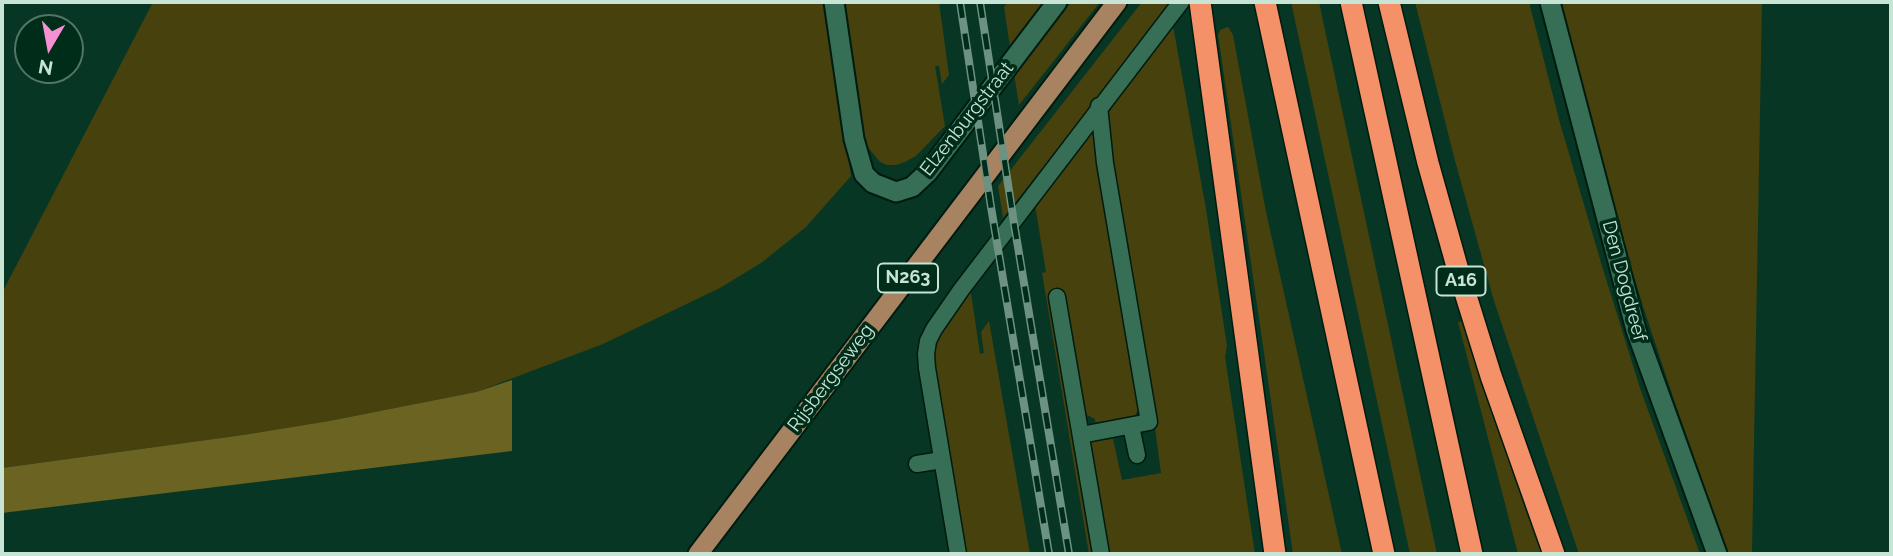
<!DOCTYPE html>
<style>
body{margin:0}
#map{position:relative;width:1893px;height:556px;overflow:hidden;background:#073624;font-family:Raleway,sans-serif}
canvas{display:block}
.frame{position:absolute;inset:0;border:4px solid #c7e4d5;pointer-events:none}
.north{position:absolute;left:14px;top:14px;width:70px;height:70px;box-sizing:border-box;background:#002c1a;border:2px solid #507665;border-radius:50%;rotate:190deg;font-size:19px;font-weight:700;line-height:28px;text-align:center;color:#c7e4d5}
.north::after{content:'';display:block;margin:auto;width:24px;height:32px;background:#f590d1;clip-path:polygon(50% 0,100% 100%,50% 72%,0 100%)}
</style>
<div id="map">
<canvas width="1893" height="556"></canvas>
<div class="frame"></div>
<div class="north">N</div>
</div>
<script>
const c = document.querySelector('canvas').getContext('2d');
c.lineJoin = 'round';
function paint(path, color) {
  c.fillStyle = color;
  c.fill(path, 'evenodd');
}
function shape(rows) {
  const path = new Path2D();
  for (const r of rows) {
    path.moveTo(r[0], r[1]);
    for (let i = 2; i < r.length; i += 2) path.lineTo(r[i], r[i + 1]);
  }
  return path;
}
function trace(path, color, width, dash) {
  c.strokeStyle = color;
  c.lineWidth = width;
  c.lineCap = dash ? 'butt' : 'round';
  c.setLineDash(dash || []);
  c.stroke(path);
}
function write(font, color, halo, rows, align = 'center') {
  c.font = font + ' Raleway,sans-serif';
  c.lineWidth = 7;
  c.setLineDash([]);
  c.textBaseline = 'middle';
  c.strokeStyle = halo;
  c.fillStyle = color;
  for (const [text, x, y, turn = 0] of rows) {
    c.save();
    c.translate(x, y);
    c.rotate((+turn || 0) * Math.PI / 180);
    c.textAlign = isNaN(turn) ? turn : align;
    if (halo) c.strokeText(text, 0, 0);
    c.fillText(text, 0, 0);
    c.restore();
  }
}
const green = shape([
 [153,2,824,2,851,176,806,227,761,263,720,288,603,344,476,392,329,421,243,435,2,468,2,293],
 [841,2,939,2,949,75,942,84,939,66,935,66,945,126,916,156,905,162,896,165,887,165,880,162,866,145,862,134],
 [1008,2,1043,2,1010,47,1004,7],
 [1071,2,1100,2,1019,105,1014,74],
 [1142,2,1168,2,1169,8,1003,218,998,186],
 [1291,2,1319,2,1437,554,1410,554],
 [1415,2,1529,2,1560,123,1602,266,1640,388,1700,554,1579,554,1494,301,1454,157],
 [1559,2,1762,2,1752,554,1728,554,1674,400,1643,306,1601,170],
 [1172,20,1206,209,1227,346,1225,357,1255,554,1106,554,1086,445,1095,440,1113,439,1122,480,1161,473,1154,420,1111,164,1109,120,1109,109,1113,101],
 [1227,27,1229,28,1233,35,1266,212,1342,554,1293,554,1219,41,1218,35,1220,30],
 [1098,125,1139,400,1138,410,1133,419,1103,424,1095,422,1095,419,1083,413,1094,554,1089,554,1042,273,1046,272,1035,205],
 [970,286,980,354,984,353,981,332,989,321,1030,554,966,554,932,354,941,330],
 [1463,321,1525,508,1542,554,1518,554,1458,322]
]);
const forest = shape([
 [512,380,512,451,2,513,2,468,243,435,329,421,476,392]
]);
const service = shape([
 [1057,297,1101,554],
 [1131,426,1137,455],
 [1081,435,1149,422,1105,163,1099,106],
 [917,464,942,460],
 [958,554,927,368,926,354,928,341,934,329,961,290,1181,2]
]);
const minor = shape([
 [834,2,854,139,864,174,873,183,896,192,912,187,928,172,1057,2],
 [1550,2,1636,330,1717,554]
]);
const primary = shape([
 [698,554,1117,2]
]);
const motorway = shape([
 [1200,2,1275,554],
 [1265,2,1384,554],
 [1351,2,1472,554],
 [1389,2,1428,163,1458,270,1491,376,1554,554]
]);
const rail = shape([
 [960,2,991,207,1049,554],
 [980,2,1014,223,1069,554]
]);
const shields = [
 [908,278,60],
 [1461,281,49]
];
const shieldNames = [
 ["N263",908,278],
 ["A16",1461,281]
];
const streetNames = [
 ["Elzenburgstraat",967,119,-52],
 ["Den Dogdreef",1624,281,75],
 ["Rijsbergseweg",831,378,-53]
];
paint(green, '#47410d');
paint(forest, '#6b6322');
trace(service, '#001b0f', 19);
trace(minor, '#001b0f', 23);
trace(primary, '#001b0f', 23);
trace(motorway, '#001b0f', 24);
trace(service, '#366f55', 16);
trace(minor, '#366f55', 19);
trace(primary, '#a88361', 19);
trace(motorway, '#f49169', 21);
trace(rail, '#6d9282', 8);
trace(rail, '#002c1a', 5, [16]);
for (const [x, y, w] of shields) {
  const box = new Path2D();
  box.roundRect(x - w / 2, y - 14.5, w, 29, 5);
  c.fillStyle = '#002c1a';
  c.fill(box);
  trace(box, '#c7e4d5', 2);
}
write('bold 18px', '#c7e4d5', null, shieldNames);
write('19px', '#c7e4d5', '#002c1a', streetNames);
</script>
